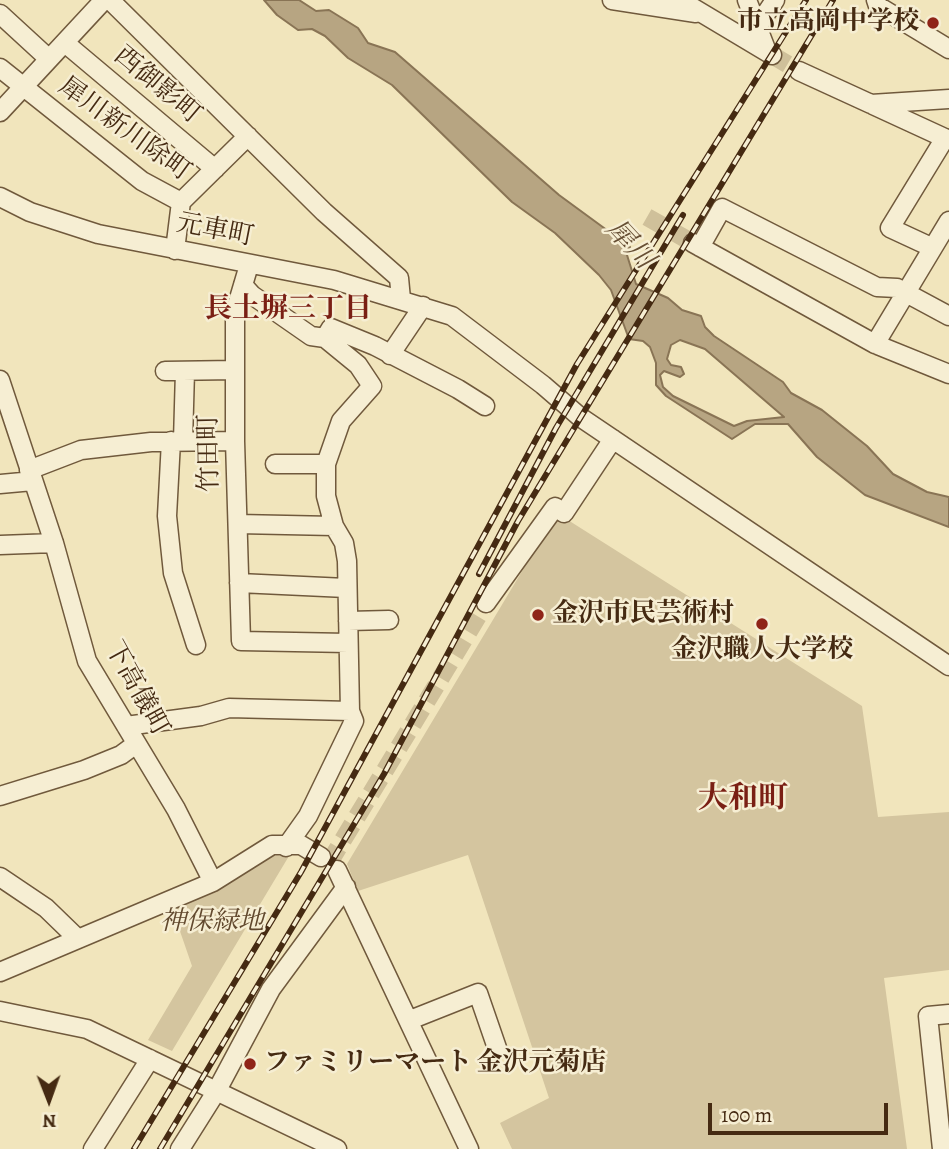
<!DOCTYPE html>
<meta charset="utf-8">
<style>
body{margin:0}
#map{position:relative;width:949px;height:1149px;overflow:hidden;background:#f1e5bc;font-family:Alegreya,serif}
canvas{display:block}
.north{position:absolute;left:14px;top:1065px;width:70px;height:70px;-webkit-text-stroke:5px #f6eed3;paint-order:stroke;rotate:179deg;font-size:19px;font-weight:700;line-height:28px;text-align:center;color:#452a12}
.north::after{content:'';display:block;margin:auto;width:24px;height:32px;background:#452a12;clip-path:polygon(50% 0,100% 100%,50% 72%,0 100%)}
.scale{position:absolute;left:708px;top:1103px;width:180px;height:32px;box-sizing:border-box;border:4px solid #452a12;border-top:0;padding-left:9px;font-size:21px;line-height:24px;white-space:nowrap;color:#452a12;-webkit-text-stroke:5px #f6eed3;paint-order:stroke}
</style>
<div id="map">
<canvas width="949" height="1149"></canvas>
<div class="north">N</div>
<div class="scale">100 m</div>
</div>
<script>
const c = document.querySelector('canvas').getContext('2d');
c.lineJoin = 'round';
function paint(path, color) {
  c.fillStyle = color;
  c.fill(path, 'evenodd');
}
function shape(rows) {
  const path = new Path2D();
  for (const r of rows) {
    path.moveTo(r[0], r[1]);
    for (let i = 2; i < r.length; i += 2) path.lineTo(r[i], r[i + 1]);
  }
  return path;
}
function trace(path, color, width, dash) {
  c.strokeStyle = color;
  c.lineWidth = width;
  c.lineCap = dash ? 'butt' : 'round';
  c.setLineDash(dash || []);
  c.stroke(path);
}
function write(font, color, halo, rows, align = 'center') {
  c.font = font + ' Alegreya,"Noto Serif JP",serif';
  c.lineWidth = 5;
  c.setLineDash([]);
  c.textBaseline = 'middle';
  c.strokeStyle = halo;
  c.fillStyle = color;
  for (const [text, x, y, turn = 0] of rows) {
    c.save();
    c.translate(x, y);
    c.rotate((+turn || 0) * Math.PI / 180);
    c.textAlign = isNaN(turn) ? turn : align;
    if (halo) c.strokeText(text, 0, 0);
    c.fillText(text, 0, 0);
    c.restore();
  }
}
const green = shape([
 [560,515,862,706,878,817,949,812,949,970,884,978,907,1149,512,1149,500,1123,549,1098,468,855,358,891,347,864,555,516],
 [266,855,289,856,172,1051,148,1040,192,966,172,908]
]);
const water = shape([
 [264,0,299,0,316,11,329,10,358,28,368,43,395,52,559,195,630,247,627,255,636,284,668,298,682,310,701,316,705,327,714,336,783,382,791,393,822,410,867,446,893,474,927,492,949,497,949,527,865,495,817,457,788,424,755,424,732,439,666,396,656,385,656,363,650,347,643,341,629,339,611,290,599,275,555,233,512,202,392,85,348,58,325,36,312,29,298,30,277,15,264,0],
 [680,340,705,349,784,417,747,421,734,426,673,396,663,387,660,375,664,371,680,377,684,374,681,367,671,365,667,359,671,345,680,340]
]);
const minorTunnel = shape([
 [772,55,799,71],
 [647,217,693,243],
 [329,863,486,603]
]);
const minor = shape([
 [110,0,324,212,399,278,401,299],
 [612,0,696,13],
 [680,0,772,55],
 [747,0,766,49],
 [876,0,878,6,949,49],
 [0,14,49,59],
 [757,27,775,0],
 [65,43,215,169],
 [0,68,142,181,181,202,175,250],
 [799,71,871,104,949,99],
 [873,105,949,140],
 [0,112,104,0],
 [0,197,30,212,98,234,334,280,452,316,543,385,580,417,949,666],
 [181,202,248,136],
 [693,243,875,344,949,374],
 [700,247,722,208,877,287,897,288,949,316],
 [931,247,890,228,945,138],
 [249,265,235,312,235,441,241,641,348,643],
 [243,285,252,295,311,336,325,338,331,328,375,346,458,389,485,406],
 [875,344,949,221],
 [390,355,423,306],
 [165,371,235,370],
 [0,380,54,543,87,661,176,809,213,882],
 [171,441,167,516,173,573,196,645],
 [183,441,185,371],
 [275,464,326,464],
 [29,470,81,450,151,442,235,441],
 [0,484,33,481],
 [238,524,334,526],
 [0,545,54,543],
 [239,583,346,588],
 [486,603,555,507,564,513,613,439],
 [348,621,389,620],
 [126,726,201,716,229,708,350,711,347,561,344,543,334,526,326,496,326,464,341,421,372,386,358,365,325,338],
 [0,796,84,770,121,755,136,744],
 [286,847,308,816,354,721,350,711],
 [337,870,469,1149],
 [0,877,46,908,77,938],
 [0,972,213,882,272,845,301,845,321,857],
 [0,1011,87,1029,337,1149],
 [410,1020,478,993,497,1048],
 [93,1149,150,1059],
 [180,1149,216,1092,271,989,346,887],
 [942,1149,928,1016,949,1014]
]);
const rail = shape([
 [479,574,556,428,683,215],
 [134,1149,301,872,577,364,806,0],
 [160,1149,384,774,518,521,833,0]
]);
const markers = [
 [933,23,7,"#8f2418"],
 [538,615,7,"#8f2418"],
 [762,624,7,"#8f2418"],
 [250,1064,7,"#8f2418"]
];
const poiNames = [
 ["市立高岡中学校",919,23,"right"],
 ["金沢市民芸術村",552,615],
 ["金沢職人大学校",762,651,"center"],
 ["ファミリーマート 金沢元菊店",264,1064]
];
const streetNames = [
 ["西御影町",157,86,40],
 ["犀川新川除町",124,130,36],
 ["元車町",215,231,11],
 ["竹田町",210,453,-91],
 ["下高儀町",136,689,61]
];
const parkNames = [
 ["神保緑地",212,923]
];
const waterNames = [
 ["犀川",629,245,47]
];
const neighbourhoodNames = [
 ["長土塀三丁目",288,310]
];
const quarterNames = [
 ["大和町",743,800]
];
paint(green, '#d4c59f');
paint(water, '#b7a582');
trace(water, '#897455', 2);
trace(minorTunnel, '#cfc09a', 18, [18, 9]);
trace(minor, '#70593c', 21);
trace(minor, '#f6eed3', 18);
trace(rail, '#452a12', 6);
trace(rail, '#f6eed3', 3.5, [10]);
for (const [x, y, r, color] of markers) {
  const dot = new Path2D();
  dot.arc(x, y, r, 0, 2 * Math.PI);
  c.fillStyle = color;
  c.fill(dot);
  trace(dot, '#f6eed3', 2.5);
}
write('bold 26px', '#452a12', '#f6eed3', poiNames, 'left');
write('26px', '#452a12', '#f6eed3', streetNames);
write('italic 26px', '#62492e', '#f6eed3', parkNames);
write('italic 28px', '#674f34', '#f6eed3', waterNames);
write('bold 28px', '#7a1f14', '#f6eed3', neighbourhoodNames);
write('bold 30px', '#7a1f14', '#f6eed3', quarterNames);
</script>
